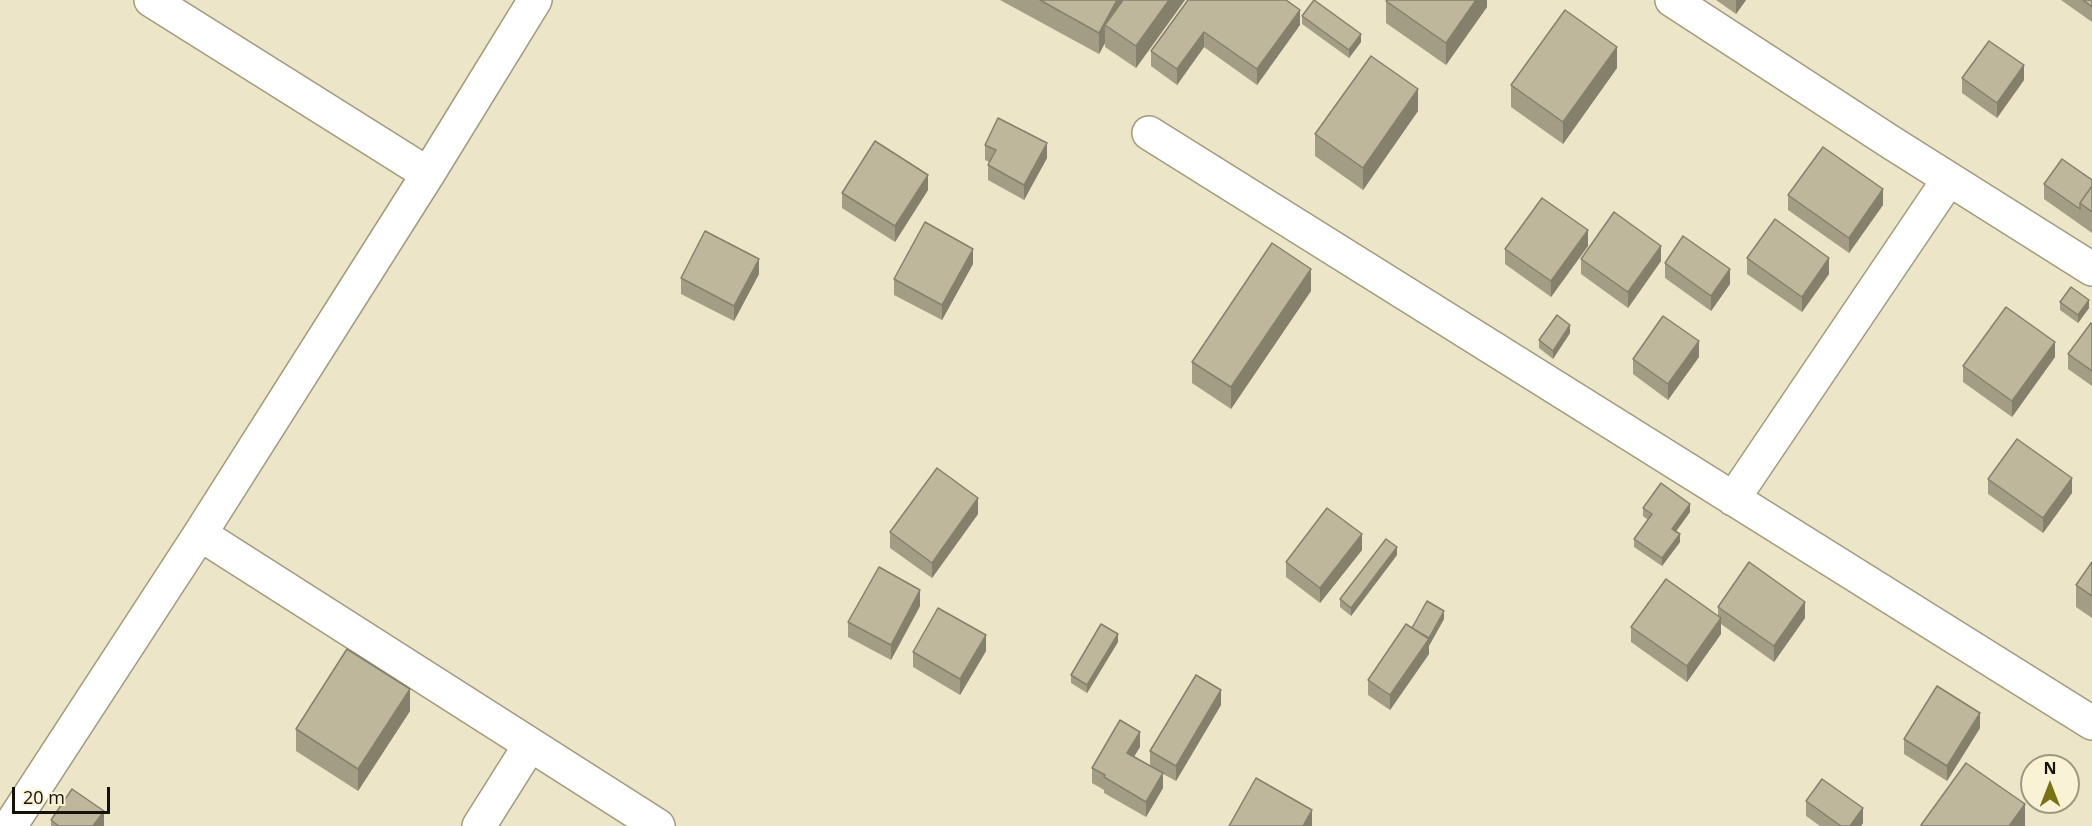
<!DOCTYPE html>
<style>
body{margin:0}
#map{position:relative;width:2092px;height:826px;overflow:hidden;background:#ece5c7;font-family:"Open Sans",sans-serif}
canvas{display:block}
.north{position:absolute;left:2020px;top:754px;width:60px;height:60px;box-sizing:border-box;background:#f9f2d4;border:2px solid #9d9882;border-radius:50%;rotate:0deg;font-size:16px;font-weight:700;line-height:24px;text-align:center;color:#141107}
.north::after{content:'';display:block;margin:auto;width:21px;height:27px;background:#797214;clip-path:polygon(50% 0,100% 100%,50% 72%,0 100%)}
.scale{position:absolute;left:12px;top:787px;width:98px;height:27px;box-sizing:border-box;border:3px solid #141107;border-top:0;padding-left:8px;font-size:18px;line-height:21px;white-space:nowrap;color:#141107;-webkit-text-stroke:4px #f9f2d4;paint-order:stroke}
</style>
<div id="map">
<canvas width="2092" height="826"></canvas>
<div class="north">N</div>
<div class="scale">20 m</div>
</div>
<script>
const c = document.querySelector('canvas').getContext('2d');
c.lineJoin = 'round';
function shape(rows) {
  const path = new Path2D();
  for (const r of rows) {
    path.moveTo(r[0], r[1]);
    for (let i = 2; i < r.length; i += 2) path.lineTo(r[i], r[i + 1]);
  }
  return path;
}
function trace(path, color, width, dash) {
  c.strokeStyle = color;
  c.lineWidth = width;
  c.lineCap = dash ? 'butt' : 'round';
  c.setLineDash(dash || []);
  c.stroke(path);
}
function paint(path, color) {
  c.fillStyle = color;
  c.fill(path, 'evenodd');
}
const minor = shape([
 [151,0,428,174],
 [1672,0,1892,143,2092,269],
 [1149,133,2092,723],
 [1733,499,1949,179],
 [200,534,658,826],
 [10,826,200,534,428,174,535,0],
 [479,826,530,745]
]);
const wall = shape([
 [1000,0,1185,0,1136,68,1105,47,1105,43,1099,54],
 [1188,0,1300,25,1257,85,1204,47,1177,85,1151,66,1151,51],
 [1487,0,1487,7,1446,65,1386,23,1386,1],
 [1716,0,1746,0,1736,14],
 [2061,0,2092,0,2092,22],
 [1302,16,1361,42,1349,58,1302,24],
 [1617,68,1563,144,1511,107,1511,85],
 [1962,78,2024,80,1997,118,1962,93],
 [1418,111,1363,190,1315,156,1315,134],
 [985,145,1047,158,1024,200,988,180,988,165,989,162,985,160],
 [2092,180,2092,233,2044,199,2044,184],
 [928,190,895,242,842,208,842,193],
 [1788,195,1883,205,1849,253,1788,210],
 [1588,246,1551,297,1505,264,1505,249],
 [1747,258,1829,274,1802,312,1747,274],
 [1581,259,1661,261,1628,308,1581,274],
 [1665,263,1730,284,1711,311,1665,278],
 [973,264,942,320,894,295,894,279],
 [759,274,734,321,681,294,681,278],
 [1311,291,1231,409,1192,383,1192,362],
 [2060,302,2089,308,2078,323,2060,310],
 [2092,324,2092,386,2068,369,2068,354],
 [1570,333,1553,359,1539,348,1539,340],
 [1699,357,1668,400,1633,374,1633,359],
 [2055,357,2012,417,1963,382,1963,366],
 [1988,479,2072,493,2043,533,1988,494],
 [1643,508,1690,512,1676,531,1680,542,1662,566,1634,547,1634,539,1648,520,1643,516],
 [978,514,932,578,890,548,890,532],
 [1362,550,1320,603,1286,577,1286,562],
 [1397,555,1351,616,1340,607,1340,599],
 [2092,562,2092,618,2076,607,2076,585],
 [920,606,891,660,848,637,848,622],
 [1718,607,1805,618,1774,662,1721,624,1721,634,1687,682,1631,642,1631,627,1718,616],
 [1444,619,1429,645,1429,654,1390,710,1368,695,1368,680,1412,628],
 [1118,642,1087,693,1071,683,1071,675],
 [986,651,960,695,913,667,913,652],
 [1221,705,1176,781,1163,774,1163,788,1146,817,1104,793,1104,790,1092,783,1092,768,1140,747,1134,756,1150,766,1150,751],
 [410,711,358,791,296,751,296,729],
 [1980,728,1947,781,1904,754,1904,739],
 [1806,801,1863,823,1861,826,1820,826,1806,816],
 [51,820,104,826,51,826]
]);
const shadedWall = shape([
 [1117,0,1129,0,1105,25,1105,43,1099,54,1099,33],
 [1169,0,1185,0,1136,68,1136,46],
 [1476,0,1487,0,1487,7,1446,65,1446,43],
 [1736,0,1746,0,1736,14],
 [1300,10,1300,25,1257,85,1257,69],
 [1204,32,1204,47,1177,85,1177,69],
 [1361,34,1361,42,1349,58,1349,50],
 [1617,47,1617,68,1563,144,1563,122],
 [2024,65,2024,80,1997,118,1997,103],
 [1418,89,1418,111,1363,190,1363,168],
 [1047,143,1047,158,1024,200,1024,185],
 [928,175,928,190,895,242,895,226],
 [1883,189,1883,205,1849,253,1849,238],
 [1588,230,1588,246,1551,297,1551,281],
 [1661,246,1661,261,1628,308,1628,292],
 [973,249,973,264,942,320,942,305],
 [1829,258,1829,274,1802,312,1802,297],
 [759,259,759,274,734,321,734,306],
 [1311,269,1311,291,1231,409,1231,387],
 [1730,269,1730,284,1711,311,1711,296],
 [2089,300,2089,308,2078,323,2078,315],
 [1570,325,1570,333,1553,359,1553,351],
 [1699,341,1699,357,1668,400,1668,384],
 [2055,342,2055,357,2012,417,2012,401],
 [2072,478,2072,493,2043,533,2043,518],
 [978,498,978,514,932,578,932,563],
 [1690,504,1690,512,1672,537,1672,529],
 [1362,534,1362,550,1320,603,1320,588],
 [1680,534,1680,542,1662,566,1662,558],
 [1397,547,1397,555,1351,616,1351,608],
 [920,590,920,606,891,660,891,645],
 [1805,602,1805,618,1774,662,1774,646],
 [1444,611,1444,619,1429,646,1429,638],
 [1721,618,1721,634,1687,682,1687,666],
 [1118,634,1118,642,1087,693,1087,685],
 [986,635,986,651,960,695,960,679],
 [1429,639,1429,654,1390,710,1390,695],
 [410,689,410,711,358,791,358,769],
 [1221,690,1221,705,1176,781,1176,766],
 [1980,713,1980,728,1947,781,1947,766],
 [1140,732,1140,747,1127,768,1127,753],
 [1163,773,1163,788,1146,817,1146,802],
 [2025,804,2025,826,2009,826],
 [1863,808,1863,823,1861,826,1850,826],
 [1312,810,1312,826,1303,826],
 [104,811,104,826,93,826]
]);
const building = shape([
 [1040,0,1117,0,1099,33,1040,0],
 [1123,0,1169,0,1136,46,1105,25,1123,0],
 [1188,0,1286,0,1300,10,1257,69,1204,32,1177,69,1151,51,1188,0],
 [1314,0,1361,34,1349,50,1302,16,1314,0],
 [1387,0,1476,0,1446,43,1386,1,1387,0],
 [2083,0,2092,0,2092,7,2083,0],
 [1565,10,1617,47,1563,122,1511,85,1565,10],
 [1989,41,2024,65,1997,103,1962,78,1989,41],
 [1371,56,1418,89,1363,168,1315,134,1371,56],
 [998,118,1047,143,1024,185,988,165,996,150,985,145,998,118],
 [875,141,928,175,895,226,842,193,875,141],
 [1823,147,1883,189,1849,238,1788,195,1823,147],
 [2062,159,2092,180,2092,186,2080,203,2080,209,2044,184,2062,159],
 [2092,186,2092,212,2080,203,2092,186],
 [1542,198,1588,230,1551,281,1505,249,1542,198],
 [1614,212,1661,246,1628,292,1581,259,1614,212],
 [1775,219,1829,258,1802,297,1747,258,1775,219],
 [925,222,973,249,942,305,894,279,925,222],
 [705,231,759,259,734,306,681,278,705,231],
 [1683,236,1730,269,1711,296,1665,263,1683,236],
 [1272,243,1311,269,1231,387,1192,362,1272,243],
 [2071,287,2089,300,2078,315,2060,302,2071,287],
 [2006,307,2055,342,2012,401,1963,366,2006,307],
 [1557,315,1570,325,1553,351,1539,340,1557,315],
 [1663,316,1699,341,1668,384,1633,359,1663,316],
 [2091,323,2092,324,2092,371,2068,354,2091,323],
 [2017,439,2072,478,2043,518,1988,479,2017,439],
 [937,468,978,498,932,563,890,532,937,468],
 [1661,483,1690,504,1672,529,1680,534,1662,558,1634,539,1652,514,1643,508,1661,483],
 [1327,508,1362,534,1320,588,1286,562,1327,508],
 [1386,539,1397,547,1351,608,1340,599,1386,539],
 [1749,562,1805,602,1774,646,1718,607,1749,562],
 [2092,562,2092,596,2076,585,2092,562],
 [879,567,920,590,891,645,848,622,879,567],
 [1666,579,1721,618,1687,666,1631,627,1666,579],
 [1427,601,1444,611,1429,638,1412,628,1427,601],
 [938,608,986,635,960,679,913,652,938,608],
 [1101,624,1118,634,1087,685,1071,675,1101,624],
 [1406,624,1429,639,1390,695,1368,680,1406,624],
 [347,649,410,689,358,769,296,729,347,649],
 [1196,675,1221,690,1176,766,1150,751,1196,675],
 [1937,686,1980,713,1947,766,1904,739,1937,686],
 [1120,720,1140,732,1127,753,1163,773,1146,802,1104,777,1105,775,1092,768,1120,720],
 [1966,763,2025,804,2009,826,1923,826,1921,825,1966,763],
 [1256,778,1312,810,1303,826,1229,826,1256,778],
 [1822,779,1863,808,1850,826,1841,826,1806,801,1822,779],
 [72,789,104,811,93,826,59,826,51,820,72,789]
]);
trace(minor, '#a19a7f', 36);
trace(minor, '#fff', 33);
paint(wall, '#a39d85');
paint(shadedWall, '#85806c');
paint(building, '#beb79b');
trace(building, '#85806c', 1.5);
</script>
